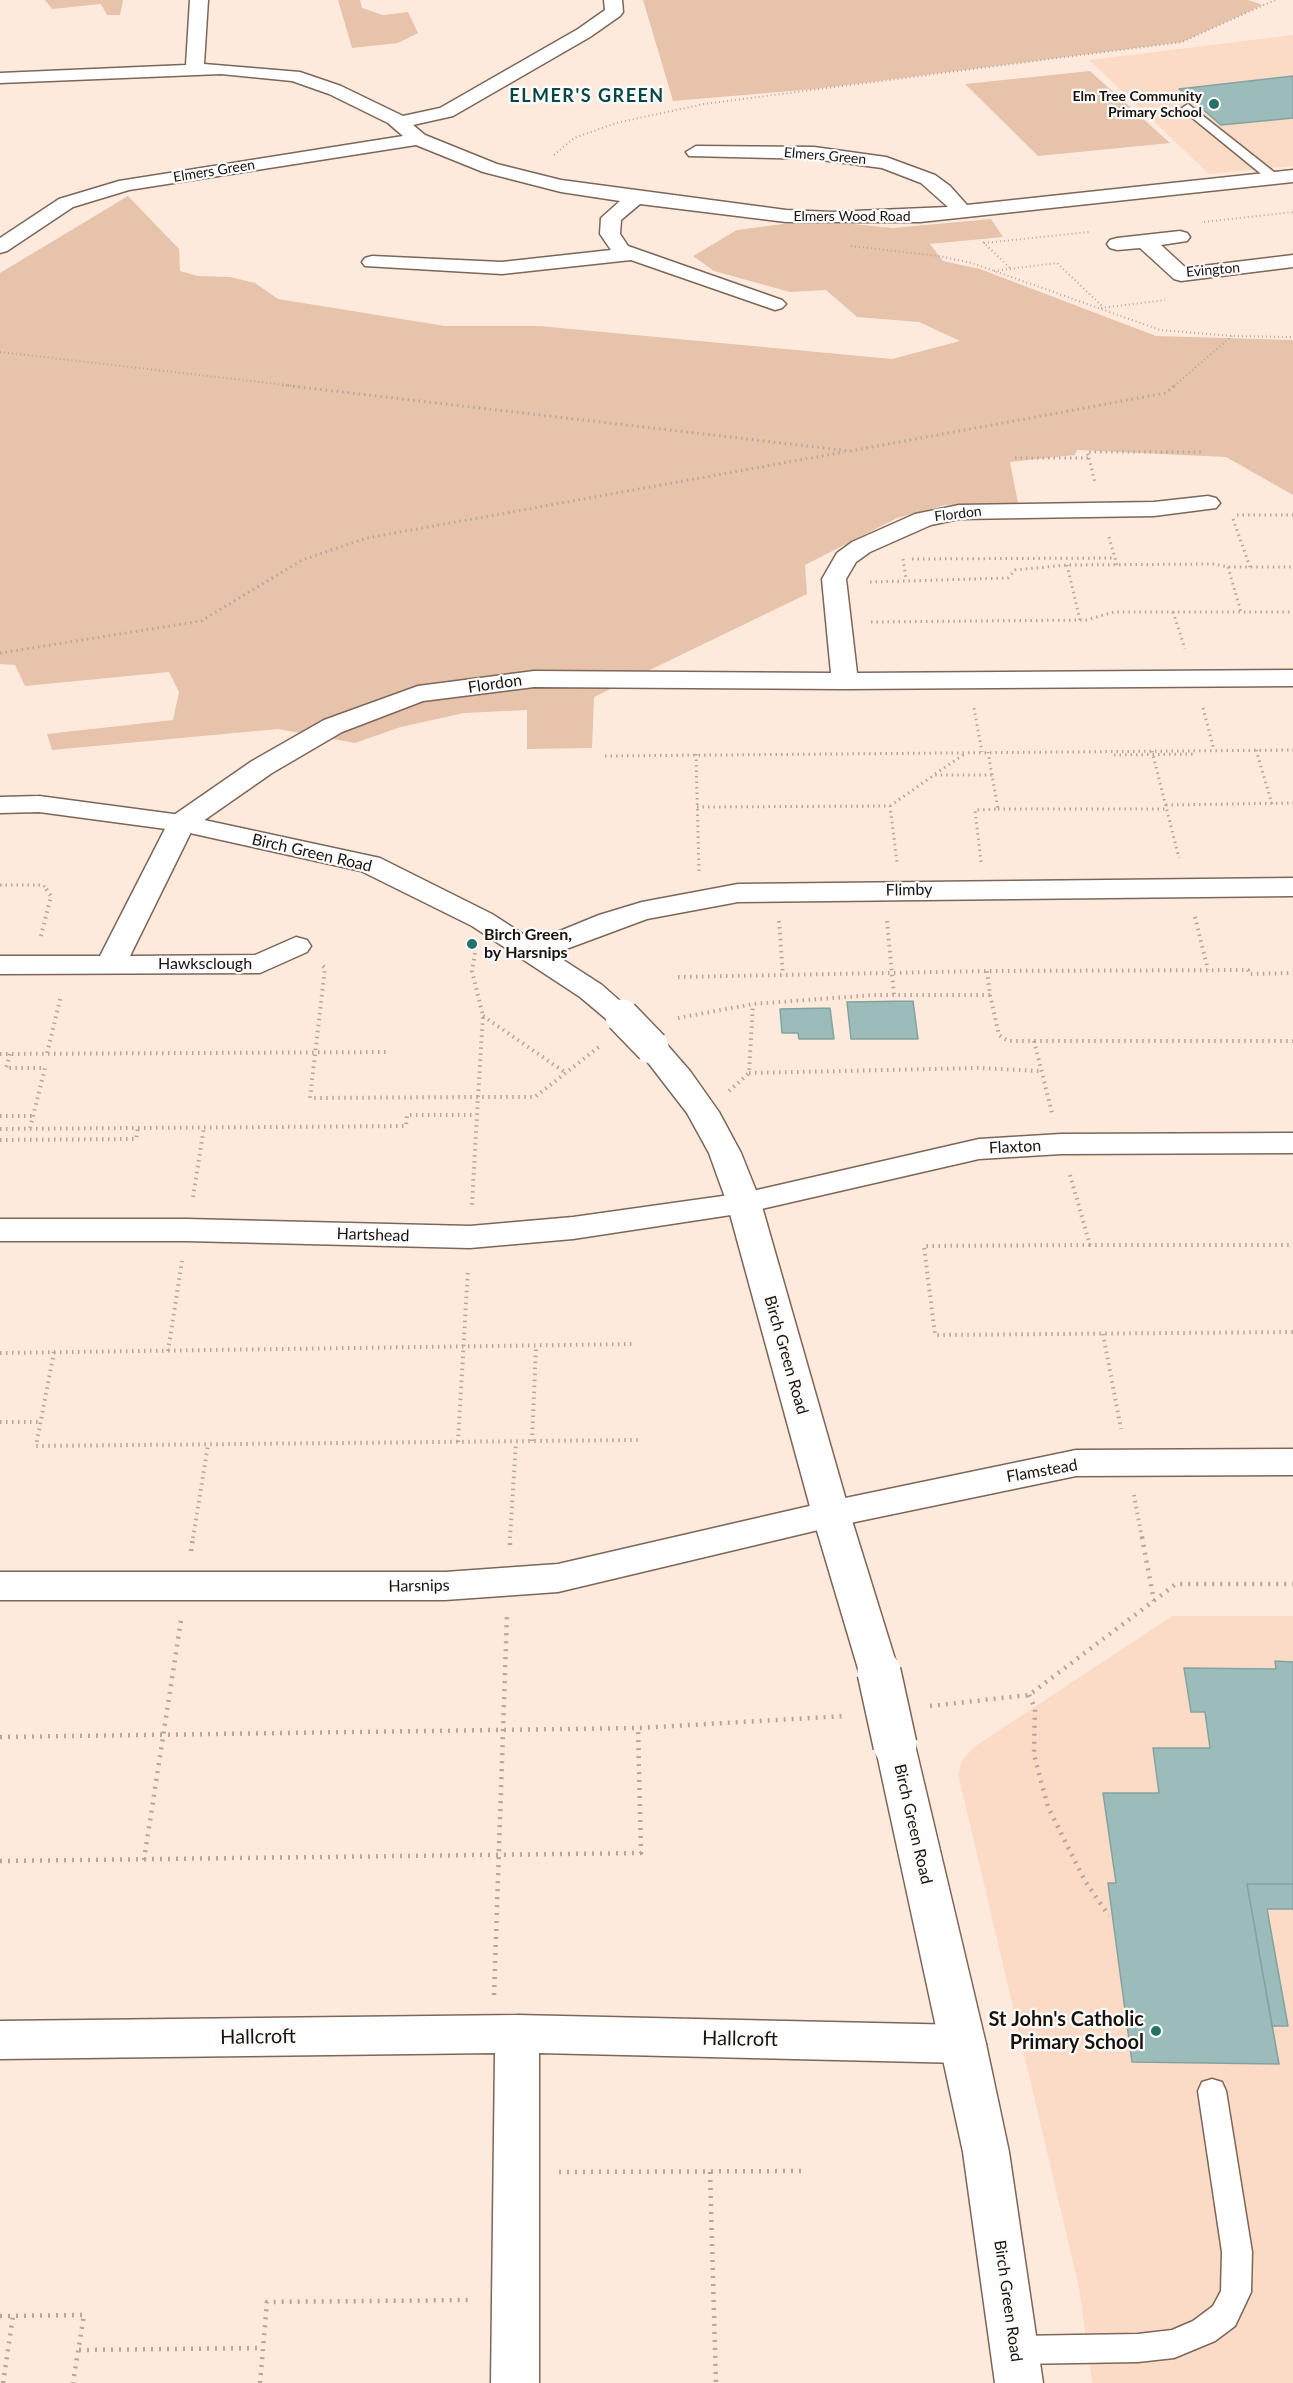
<!DOCTYPE html>
<style>
body{margin:0}
canvas{display:block;background:#feeadd}
</style>
<canvas width="1293" height="2383"></canvas>
<script>
const c = document.querySelector('canvas').getContext('2d');
c.lineJoin = 'round';
function paint(path, color) {
  c.fillStyle = color;
  c.fill(path, 'evenodd');
}
function shape(rows) {
  const path = new Path2D();
  for (const r of rows) {
    path.moveTo(r[0], r[1]);
    for (let i = 2; i < r.length; i += 2) path.lineTo(r[i], r[i + 1]);
  }
  return path;
}
function trace(path, color, width, dash) {
  c.strokeStyle = color;
  c.lineWidth = width;
  c.lineCap = dash ? 'butt' : 'round';
  c.setLineDash(dash || []);
  c.stroke(path);
}
function write(font, color, halo, rows, align = 'center') {
  c.font = font + ' Lato,sans-serif';
  c.lineWidth = 4.5;
  c.setLineDash([]);
  c.textBaseline = 'middle';
  c.strokeStyle = halo;
  c.fillStyle = color;
  for (const [text, x, y, turn = 0] of rows) {
    c.save();
    c.translate(x, y);
    c.rotate((+turn || 0) * Math.PI / 180);
    c.textAlign = isNaN(turn) ? turn : align;
    if (halo) c.strokeText(text, 0, 0);
    c.fillText(text, 0, 0);
    c.restore();
  }
}
const built = shape([
 [1293,35,1293,166,1209,174,1089,60],
 [1172,1616,1293,1616,1293,2383,1092,2383,1079,2288,958,1774,963,1759,974,1747]
]);
const green = shape([
 [45,0,123,0,120,15,107,15,101,4,52,9],
 [338,0,360,0,362,8,383,15,408,12,418,33,398,43,352,48],
 [643,0,1248,0,1263,5,1182,42,815,89,673,101],
 [1090,71,1170,143,1038,156,965,84],
 [128,196,179,249,180,271,198,276,230,277,255,283,278,299,445,326,539,326,892,359,960,341,919,322,857,317,826,290,790,292,714,271,693,256,737,230,783,224,853,224,893,228,991,219,1003,237,930,244,943,261,980,269,1156,336,1293,340,1293,495,1226,457,1077,450,1075,455,1010,462,1018,503,945,505,897,518,805,565,807,594,594,697,592,748,527,749,527,710,464,713,401,727,355,743,278,729,52,750,47,734,173,720,179,692,169,672,25,686,15,665,0,664,0,273]
]);
const building = shape([
 [1293,76,1293,118,1221,125,1179,89,1293,76],
 [913,1001,918,1039,851,1039,847,1002,913,1001],
 [830,1008,834,1039,799,1039,798,1033,782,1033,780,1009,830,1008],
 [1275,1661,1293,1662,1293,1884,1247,1884,1279,2064,1132,2062,1108,1883,1116,1883,1103,1793,1159,1793,1153,1748,1210,1748,1205,1712,1191,1712,1184,1668,1276,1669,1275,1661],
 [1247,1884,1293,1884,1293,1909,1267,1909,1288,2026,1272,2026,1247,1884]
]);
const pathFar3 = shape([
 [554,155,574,138,616,123,704,104,1182,42,1275,0],
 [1204,222,1293,212],
 [983,242,1010,268],
 [984,243,1089,232],
 [851,246,939,256,972,263,1160,330,1232,336,1293,337],
 [994,271,1057,263,1103,307],
 [1101,308,1165,300],
 [0,352,295,386],
 [1174,386,1232,336]
]);
const pathFar2 = shape([
 [282,385,850,451,1166,393,1175,385],
 [1015,458,1089,458,1087,452,1202,452],
 [1089,458,1095,483],
 [1237,515,1293,515],
 [1233,519,1250,567],
 [1109,537,1117,565],
 [903,559,906,579],
 [912,559,1115,558],
 [1067,565,1080,620],
 [1228,567,1241,612],
 [870,582,1008,578,1015,570,1067,565,1214,564,1228,567,1293,567],
 [1173,612,1185,649],
 [871,622,1086,620,1114,612,1293,612],
 [0,653,201,621,302,560,367,538,844,452],
 [974,708,982,752],
 [1203,708,1214,750],
 [1256,750,1272,804],
 [1152,751,1179,858],
 [696,754,699,871],
 [1114,755,1194,754],
 [605,756,1293,750],
 [935,774,966,753],
 [1166,805,1293,803],
 [890,806,934,775,992,775],
 [697,807,890,806,897,862],
 [998,809,1167,809],
 [981,862,975,810,998,809,988,752],
 [0,885,43,885,45,887]
]);
const pathFar1 = shape([
 [1195,917,1208,970],
 [779,921,783,975],
 [887,921,894,995],
 [41,936,51,896,44,886],
 [475,953,472,971,483,1016,478,1097,535,1097,600,1046],
 [323,966,325,968,310,1098,478,1097,472,1205],
 [678,977,987,971,1248,970,1249,974,1293,973],
 [990,995,999,1035,1008,1041,1293,1041],
 [483,1016,566,1073],
 [678,1018,753,1004,874,995,990,995,987,971],
 [1034,1041,1052,1113],
 [47,1053,61,996],
 [0,1054,387,1052],
 [10,1054,6,1068,45,1068,30,1128],
 [749,1073,978,1068,1040,1071],
 [729,1091,749,1073,753,1004],
 [0,1116,33,1116],
 [0,1129,406,1126,407,1115,476,1115],
 [0,1140,136,1139,138,1128],
 [1070,1175,1090,1245,1293,1245],
 [193,1197,204,1127],
 [1090,1245,924,1246,935,1335,1293,1332],
 [1103,1334,1121,1429],
 [168,1351,182,1261],
 [54,1352,36,1446,638,1440],
 [0,1353,633,1344],
 [0,1422,40,1422],
 [532,1441,536,1346],
 [458,1442,468,1269],
 [1134,1495,1142,1538],
 [193,1538,208,1445],
 [510,1538,516,1442]
]);
const path = shape([
 [1142,1537,1154,1601],
 [510,1545,510,1537],
 [191,1551,193,1537],
 [1029,1695,1035,1708,1034,1755,1048,1807,1085,1881,1109,1916],
 [930,1706,1029,1695,1176,1584,1293,1584],
 [0,1737,638,1728],
 [144,1860,181,1620],
 [0,1861,641,1853,638,1728,845,1716],
 [494,1995,507,1615],
 [559,2172,806,2171],
 [710,2172,716,2383],
 [0,2316,84,2315,73,2383],
 [79,2350,263,2348],
 [3,2383,13,2316],
 [260,2383,267,2302,470,2300]
]);
const lane = shape([
 [1188,104,1279,176,1279,182,1271,182,1184,111,1182,108,1188,104],
 [1212,2079,1222,2082,1226,2091,1252,2252,1251,2292,1235,2326,1215,2341,1174,2358,1138,2362,1016,2364,1005,2360,1001,2350,1005,2340,1016,2336,1138,2334,1172,2330,1193,2321,1213,2306,1221,2291,1222,2252,1198,2091,1202,2082,1212,2079]
]);
const street = shape([
 [190,0,208,0,204,64,300,72,341,86,403,116,440,108,578,29,605,10,604,0,622,0,623,12,620,16,590,37,453,116,413,125,425,135,497,164,561,180,786,210,832,212,948,207,921,183,882,168,814,159,689,156,686,152,696,146,814,147,886,157,935,175,950,186,967,205,1293,170,1293,182,920,222,786,222,640,204,621,220,620,234,628,246,782,300,786,304,782,308,775,310,631,260,502,274,365,266,362,262,365,258,372,256,502,262,611,250,600,234,601,218,620,201,561,192,483,172,416,145,129,190,73,207,7,251,0,253,0,238,59,199,119,181,403,136,388,123,329,94,292,81,221,74,0,83,0,73,186,65,190,0],
 [1180,231,1187,233,1190,237,1187,241,1161,245,1186,268,1293,255,1293,267,1181,281,1174,279,1140,248,1117,250,1110,248,1107,244,1110,240,1117,238,1180,231],
 [1208,496,1216,498,1220,503,1216,508,1154,516,959,519,931,525,870,552,856,562,846,579,857,673,1293,670,1293,686,845,689,534,687,423,701,342,732,272,773,193,828,130,956,255,955,296,937,307,940,311,946,307,952,260,973,0,974,0,956,100,956,171,817,252,761,324,720,418,686,534,671,831,673,822,579,837,553,852,542,915,514,959,505,1154,502,1208,496],
 [1293,878,1293,896,738,902,647,919,534,961,523,958,519,952,523,946,599,915,642,902,738,884,1293,878],
 [1293,1133,1293,1153,1061,1154,979,1159,744,1213,573,1239,470,1248,187,1241,0,1241,0,1219,187,1219,470,1226,573,1217,744,1193,979,1139,1061,1134,1293,1133],
 [1293,1449,1293,1475,1076,1476,831,1527,558,1592,445,1600,0,1600,0,1572,445,1572,558,1564,831,1501,1076,1450,1293,1449],
 [517,2015,964,2025,980,2031,986,2044,980,2057,964,2063,539,2053,539,2383,491,2383,495,2053,0,2059,0,2021,517,2015]
]);
const secondary = shape([
 [39,796,181,815,380,858,492,914,602,985,637,1016,633,1023,622,1025,611,1023,580,997,472,926,361,871,181,831,39,812,0,813,0,797,39,796],
 [652,1038,663,1040,690,1071,719,1112,741,1153,761,1203,850,1514,899,1672,893,1682,879,1687,865,1682,859,1672,812,1514,727,1203,709,1153,687,1113,636,1047,641,1040,652,1038],
 [895,1729,909,1734,915,1745,986,2044,1009,2152,1043,2383,995,2383,963,2152,875,1745,881,1734,895,1729]
]);
const secondaryBridgeFar1 = shape([
 [622,1016,652,1047]
]);
const secondaryBridge = shape([
 [879,1672,895,1745]
]);
const markers = [
 [1214,104,6,"#26706c"],
 [472,944,6,"#26706c"],
 [1156,2031,6,"#26706c"]
];
const farPoinames = [
 ["Elm Tree Community",1202,96],
 ["Primary School",1202,112]
];
const farStreetnames = [
 ["Elmers Green",825,156,5],
 ["Elmers Green",214,171,-9],
 ["Elmers Wood Road",852,216],
 ["Evington",1213,270,-5],
 ["Flordon",958,514,-7]
];
const streetNames = [
 ["Flordon",495,684,-8],
 ["Birch Green Road",312,853,13],
 ["Flimby",909,890,-1],
 ["Hawksclough",205,964],
 ["Flaxton",1015,1147,-3],
 ["Hartshead",373,1235,2],
 ["Birch Green Road",786,1355,74],
 ["Flamstead",1042,1471,-10],
 ["Harsnips",419,1586,-1],
 ["Birch Green Road",913,1824,77],
 ["Birch Green Road",1008,2301,82]
];
const poiNames = [
 ["Birch Green,",484,935],
 ["by Harsnips",484,953]
];
const farDistrictnames = [
 ["ELMER'S GREEN",587,96]
];
const nearPoinames = [
 ["St John's Catholic",1144,2020],
 ["Primary School",1144,2043]
];
const nearStreetnames = [
 ["Hallcroft",258,2037,-1],
 ["Hallcroft",740,2039,1]
];
paint(built, '#fbdbc6');
paint(green, '#e7c3ab');
paint(building, '#9cbcba');
trace(building, '#83a2a0', 1.5);
trace(lane, '#7c6658', 3);
trace(street, '#7c6658', 3);
trace(secondary, '#7c6658', 3);
trace(pathFar3, '#b6a69b', 2, [1, 3]);
trace(pathFar2, '#b6a69b', 3, [1.5, 4]);
trace(pathFar1, '#b6a69b', 4, [1.5, 4.5]);
trace(path, '#b6a69b', 4.5, [2, 6]);
paint(lane, '#fff');
paint(street, '#fff');
paint(secondary, '#fff');
trace(secondaryBridgeFar1, '#7c6658', 36, []);
trace(secondaryBridge, '#7c6658', 46, []);
trace(secondaryBridgeFar1, '#fff', 33);
trace(secondaryBridge, '#fff', 43);
for (const [x, y, r, color] of markers) {
  const dot = new Path2D();
  dot.arc(x, y, r, 0, 2 * Math.PI);
  c.fillStyle = color;
  c.fill(dot);
  trace(dot, '#fcfcfc', 2);
}
write('bold 14px', '#1a120c', '#fcfcfc', farPoinames, 'right');
write('14px', '#1a120c', '#fcfcfc', farStreetnames);
write('16px', '#1a120c', '#fcfcfc', streetNames);
write('bold 16px', '#1a120c', '#fcfcfc', poiNames, 'left');
c.letterSpacing = '1.5px';
write('bold 18px', '#054744', '#fcfcfc', farDistrictnames);
c.letterSpacing = '0px';
write('bold 20px', '#1a120c', '#fcfcfc', nearPoinames, 'right');
write('20px', '#1a120c', '#fcfcfc', nearStreetnames);
</script>
